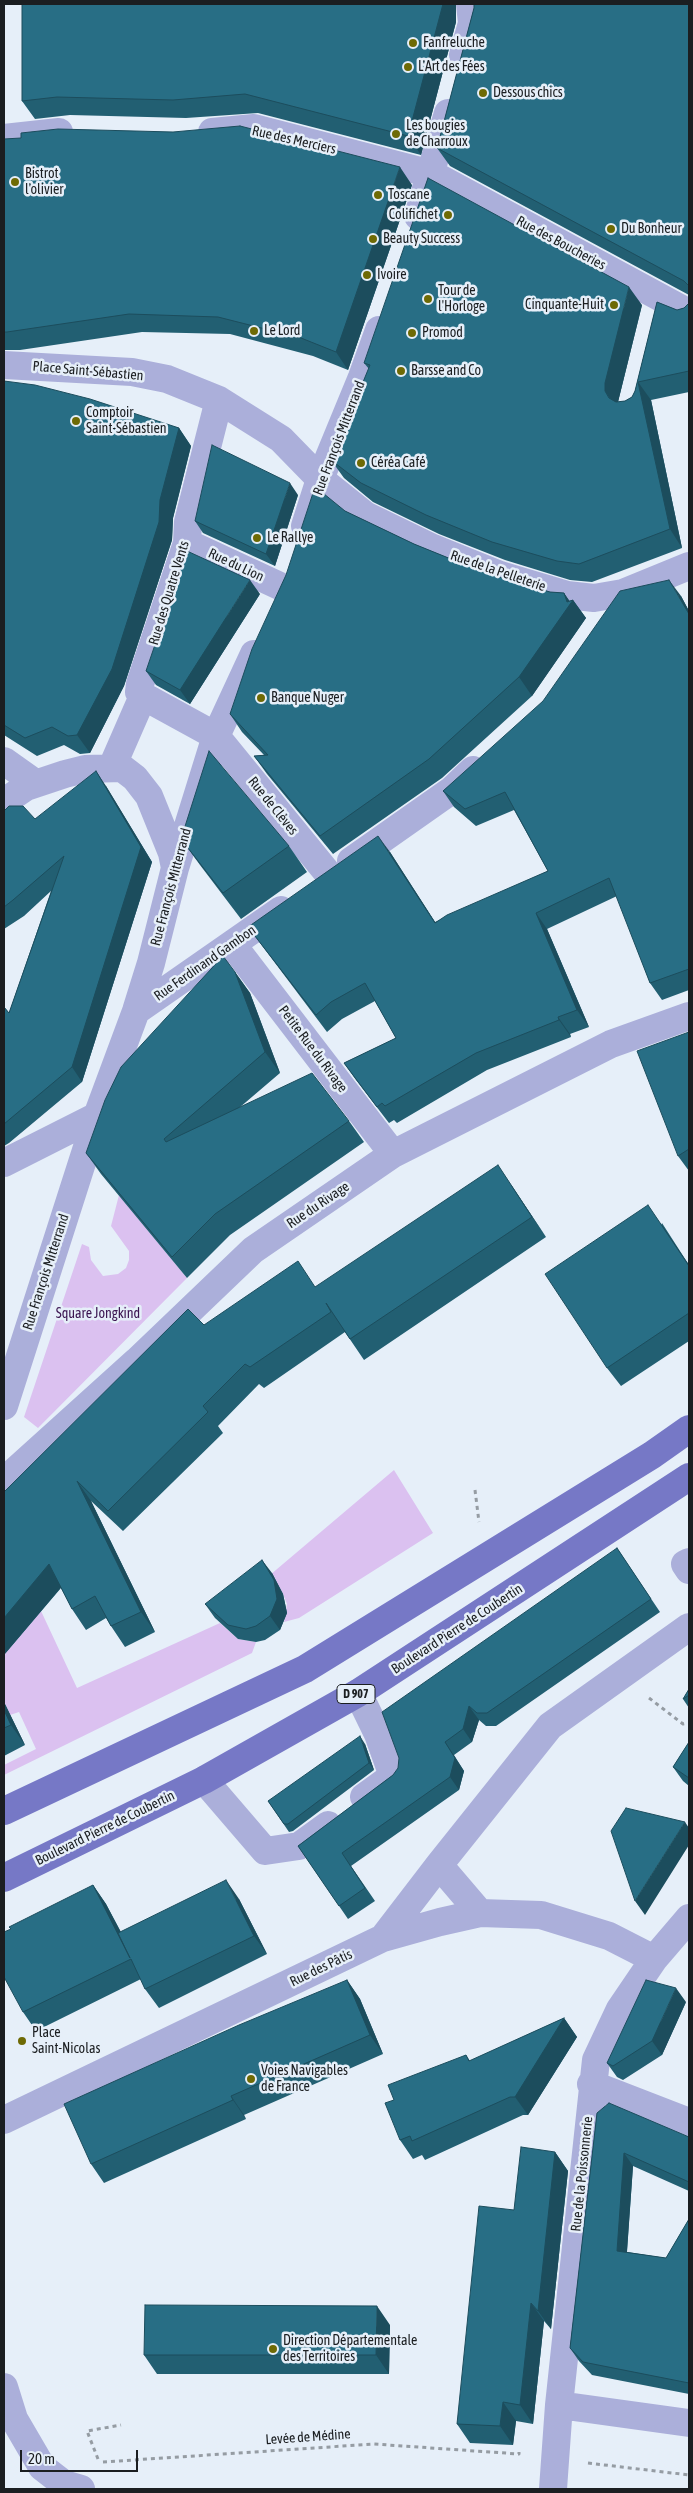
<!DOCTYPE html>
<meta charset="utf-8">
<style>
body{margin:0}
#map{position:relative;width:693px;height:2493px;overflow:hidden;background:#e6eff9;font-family:"Asap Condensed",sans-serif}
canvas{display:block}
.frame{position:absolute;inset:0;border:5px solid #1b1e21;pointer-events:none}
.scale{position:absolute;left:20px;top:2450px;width:118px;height:22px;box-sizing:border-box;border:2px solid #1b1e21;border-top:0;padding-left:6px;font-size:15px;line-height:18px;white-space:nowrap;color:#1b1e21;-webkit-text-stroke:4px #e6eff9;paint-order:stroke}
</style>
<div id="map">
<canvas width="693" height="2493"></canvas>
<div class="frame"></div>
<div class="scale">20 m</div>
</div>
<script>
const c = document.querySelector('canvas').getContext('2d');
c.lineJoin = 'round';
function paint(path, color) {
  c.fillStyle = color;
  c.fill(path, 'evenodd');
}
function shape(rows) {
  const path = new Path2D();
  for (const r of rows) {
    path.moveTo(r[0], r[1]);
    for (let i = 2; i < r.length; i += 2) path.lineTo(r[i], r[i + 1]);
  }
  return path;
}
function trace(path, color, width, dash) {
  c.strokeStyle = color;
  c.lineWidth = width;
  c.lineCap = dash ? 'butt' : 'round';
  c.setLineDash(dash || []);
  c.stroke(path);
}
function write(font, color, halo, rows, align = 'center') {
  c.font = font + ' "Asap Condensed",sans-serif';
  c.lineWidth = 5;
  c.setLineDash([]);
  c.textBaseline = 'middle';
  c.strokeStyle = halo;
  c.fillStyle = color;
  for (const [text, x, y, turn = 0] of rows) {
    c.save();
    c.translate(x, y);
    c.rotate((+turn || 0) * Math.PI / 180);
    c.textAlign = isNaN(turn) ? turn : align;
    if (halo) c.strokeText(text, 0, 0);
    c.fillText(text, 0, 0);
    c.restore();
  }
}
const green = shape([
 [119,1195,187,1278,38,1428,24,1417,82,1244,89,1247,91,1260,103,1276,118,1274,126,1268,129,1260,129,1251,111,1226],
 [394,1470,433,1533,299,1618,284,1622,287,1604,283,1594,270,1575],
 [41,1611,77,1688,220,1623,238,1639,256,1642,252,1653,4,1775,4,1765,36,1749,19,1712,10,1715,4,1702,4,1655]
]);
const path = shape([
 [475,1490,479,1522],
 [649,1698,683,1724,689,1723],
 [98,2459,87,2431,121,2425],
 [103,2462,374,2444,519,2454,519,2452],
 [588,2463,689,2475]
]);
const minor = shape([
 [463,55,472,23,470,4],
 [212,132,254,128,432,174,689,313],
 [4,138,59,132],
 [418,216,448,113],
 [4,365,132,372,167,379,219,400,281,439,320,479,365,515,433,548,500,575,567,595,594,598,623,593,689,566],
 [305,526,320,479,362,377,379,330],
 [187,543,284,588],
 [143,696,139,692,140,684,187,543,188,522,219,400],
 [4,761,35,783],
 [112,767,143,696,216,736,330,876],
 [4,802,26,787,65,774,85,769,122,768,135,778,149,796,172,853,175,868],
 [351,861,452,790,473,770],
 [232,944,393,1154],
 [136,1011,281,910],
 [4,1163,97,1116],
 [4,1406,97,1116,136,1011,151,963,175,868,216,736,254,654],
 [4,1481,137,1361,253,1250,393,1154,611,1044,689,1016],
 [689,1562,685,1564,689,1570],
 [358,1693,378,1734,393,1776,364,1797],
 [204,1780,265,1851,299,1846,328,1825],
 [439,1865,550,1726,689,1627],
 [383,1938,439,1865,480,1913],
 [591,2084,689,2122],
 [4,2120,383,1938,440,1922,480,1913,541,1915,609,1936,654,1959],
 [4,2387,14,2419,42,2467,64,2484,81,2489],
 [559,2405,689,2423],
 [553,2489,559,2405,596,2060,620,2009,654,1959,689,1918]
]);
const major = shape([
 [4,1811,305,1669,652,1455,689,1429],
 [4,1878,204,1780,358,1693,689,1477]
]);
const wall = shape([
 [22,4,456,4,456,22,421,155,258,113,186,118,70,115,35,119,22,101],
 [689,4,689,295,450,166,437,148,474,8],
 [4,139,412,185,348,370,313,356,230,334,142,332,20,350,4,350],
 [657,302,677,310,684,308,689,303,689,392,651,400,682,548,592,582,570,580,505,560,439,534,373,502,344,478,331,460,369,369,364,363,642,305,618,402,625,401,632,397,635,391],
 [4,381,179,428,191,446,173,518,172,540,124,686,90,753,80,754,64,745,37,756,4,735],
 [298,495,275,566,203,533,195,521],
 [345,511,414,544,483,572,550,592,564,593,569,601,573,600,586,618,532,696,442,778,333,854,267,774,254,756,264,755,242,732,230,714],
 [260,594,190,704,156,685,146,671],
 [681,596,689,611,689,990,662,1000,650,983,617,896,547,929,589,1027,570,1034,571,1037,487,1070,397,1123,394,1120,389,1123,356,1080,344,1063,396,1038,375,1001,342,1019,327,1032,260,943,248,927,390,852,435,922,548,871,514,810,476,826,454,807,443,791],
 [106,786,152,862,82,1082,9,1143,4,1146,4,1007,9,1013,51,891,24,916,4,929,4,811,35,819],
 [181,839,289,846,307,872,241,919,200,865],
 [235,972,250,993,280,1073,239,1108,349,1121,364,1142,230,1235,187,1278,101,1174,86,1153],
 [689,1032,689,1171,678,1156],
 [512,1186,546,1237,364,1360,345,1332,264,1388,259,1384,218,1426,223,1433,123,1531,91,1501,155,1632,125,1647,111,1626,106,1618,86,1630,72,1609,61,1588,4,1655,4,1492,204,1325,316,1287],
 [662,1223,689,1265,689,1341,621,1386,607,1368],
 [617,1548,660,1612,496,1726,486,1726,479,1720,472,1742,454,1755,464,1771,459,1790,351,1866,375,1901,348,1919,298,1846,393,1775],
 [272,1573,283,1594,287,1613,280,1630,265,1640,256,1642,238,1639,215,1618,205,1604],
 [689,1689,689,1708,683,1699],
 [4,1702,25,1745,4,1756],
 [689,1742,689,1786,683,1781,673,1767],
 [365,1744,374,1770,293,1831,289,1832,268,1801],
 [93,1885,106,1904,121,1932,239,1899,267,1954,159,2008,145,1989,141,1979,36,2031,23,2012],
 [347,1980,360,1999,383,2054,244,2115,246,2119,104,2183,91,2164],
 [686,2002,662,2055,623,2080,617,2077,607,2063],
 [564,2018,577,2037,528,2115,523,2115,425,2160,422,2155,413,2159,400,2140,394,2100,466,2055,470,2061],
 [597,2113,689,2137,689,2191,633,2166,627,2252,666,2258,689,2219,689,2394,592,2375,579,2361,570,2348],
 [555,2152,568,2171,551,2329,544,2321,533,2424,516,2421,513,2445,470,2443,457,2424,514,2210],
 [390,2325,389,2374,157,2374,144,2355]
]);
const shadedWall = shape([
 [443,4,456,4,456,22,421,155,408,136],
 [400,167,412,185,348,370,336,352],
 [629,287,642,305,618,402,622,416,605,391,605,383],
 [638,382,651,400,682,548,670,529],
 [179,428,191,446,173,518,172,540,124,686,90,753,77,735,160,500],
 [290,483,298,495,275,566,266,554],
 [250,580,260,594,190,704,180,690],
 [669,580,681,596,689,611,689,614],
 [564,593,571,603,573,600,586,618,532,696,519,677,567,602],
 [96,771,106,786,152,862,82,1082,72,1067],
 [378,836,390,852,446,939,435,923],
 [536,913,547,929,589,1027,577,1010],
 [235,972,250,993,280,1073,265,1052],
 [558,1017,570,1034,571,1037,559,1020],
 [498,1165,546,1237,532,1217],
 [648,1205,689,1265,689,1266],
 [77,1481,91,1501,155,1632,141,1612],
 [262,1560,272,1573,283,1594,287,1613,280,1630,270,1616],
 [49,1564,63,1585,4,1655,4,1618],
 [4,1702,25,1745,11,1725,4,1710],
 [469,1706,479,1720,472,1742,463,1729],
 [360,1736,365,1744,374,1770,369,1763],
 [445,1742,464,1771,459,1790,450,1777],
 [685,1822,689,1828,689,1845,645,1915,635,1901],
 [226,1880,239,1899,267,1954,254,1936],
 [93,1885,106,1904,144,1977,130,1958],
 [347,1980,360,1999,383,2054,370,2035],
 [676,1988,686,2002,662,2055,652,2041],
 [564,2018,577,2037,528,2115,515,2097],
 [231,2096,244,2115,246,2119,233,2100],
 [555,2152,568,2171,551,2329,538,2311],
 [624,2153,633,2166,626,2264,617,2251],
 [531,2303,544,2321,533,2424,520,2405],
 [377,2306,390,2325,389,2374,376,2355],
 [503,2402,516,2421,513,2445,500,2426]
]);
const building = shape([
 [22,4,443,4,408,136,245,94,173,100,57,97,22,101,22,4],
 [474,4,689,4,689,286,684,281,437,148,474,8,474,4],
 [240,126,400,167,336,352,301,338,218,317,129,314,7,332,4,332,4,139,21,138,21,133,58,129,173,132,240,126],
 [428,178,629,287,605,383,605,391,609,398,616,402,625,401,632,397,635,391,657,302,677,310,684,308,689,303,689,371,638,382,670,529,579,564,557,561,492,542,426,515,361,483,331,460,370,365,364,363,428,178],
 [4,381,35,385,90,399,179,428,160,500,159,522,112,669,77,735,68,736,52,727,25,738,4,725,4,381],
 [212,445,290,483,266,554,195,521,212,445],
 [318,489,345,511,414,544,483,572,550,592,564,593,567,602,573,600,519,677,429,759,320,836,254,756,268,755,230,714,252,649,286,575,314,490,317,491,318,489],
 [187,551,250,580,180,690,146,671,187,551],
 [669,580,689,614,689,969,650,983,609,878,536,913,577,1010,558,1017,559,1020,476,1053,385,1106,382,1103,377,1107,344,1063,396,1038,365,983,331,1002,316,1015,248,927,378,836,435,923,447,915,548,871,505,792,465,809,443,791,543,701,620,591,669,580],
 [209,751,289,846,223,893,181,839,209,751],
 [96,771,141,847,72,1067,4,1124,4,1007,9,1013,64,856,13,900,4,907,4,811,9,806,23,806,35,819,96,771],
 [223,956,235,972,265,1052,164,1139,166,1142,312,1073,349,1121,215,1214,172,1257,86,1153,105,1100,121,1067,223,956],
 [689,1032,689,1149,678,1156,637,1051,689,1032],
 [498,1165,532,1217,350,1339,326,1303,331,1312,250,1367,245,1364,203,1406,208,1412,108,1511,77,1481,141,1612,111,1626,95,1596,72,1609,49,1564,4,1618,4,1492,188,1309,204,1325,298,1261,315,1287,498,1165],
 [648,1205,689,1266,689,1313,607,1368,545,1274,648,1205],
 [617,1548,651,1599,487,1713,477,1713,469,1706,463,1729,445,1742,455,1758,450,1777,342,1853,365,1888,339,1906,298,1846,393,1775,398,1768,399,1758,382,1712,617,1548],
 [262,1560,274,1580,277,1599,270,1616,256,1626,246,1629,228,1625,205,1604,262,1560],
 [689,1689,689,1695,683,1699,689,1689],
 [4,1710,11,1725,4,1728,4,1710],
 [360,1736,369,1763,288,1824,284,1824,268,1801,360,1736],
 [689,1742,689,1778,673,1767,689,1742],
 [626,1808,685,1822,635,1901,611,1831,626,1808],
 [226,1880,254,1936,145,1989,131,1959,23,2012,4,1977,4,1932,11,1929,9,1927,93,1885,130,1958,118,1933,226,1880],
 [347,1980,370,2035,231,2096,233,2100,91,2164,64,2104,239,2025,347,1980],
 [646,1980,676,1988,652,2041,613,2066,607,2063,646,1980],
 [564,2018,515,2097,510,2097,412,2141,410,2136,400,2140,385,2103,394,2100,388,2085,466,2055,469,2061,564,2018],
 [609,2103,689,2137,689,2182,624,2153,617,2251,666,2258,689,2219,689,2383,583,2362,570,2348,597,2113,609,2103],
 [521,2147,555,2152,538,2311,531,2303,520,2405,503,2402,500,2426,457,2424,479,2206,514,2210,521,2147],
 [145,2305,377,2306,376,2355,144,2355,145,2305]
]);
const markers = [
 [413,43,5,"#6e6a05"],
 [408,67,5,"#6e6a05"],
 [483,93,5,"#6e6a05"],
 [396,134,5,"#6e6a05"],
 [15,182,5,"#6e6a05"],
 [378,195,5,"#6e6a05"],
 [448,215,5,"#6e6a05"],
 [611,229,5,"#6e6a05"],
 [373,239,5,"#6e6a05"],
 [367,275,5,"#6e6a05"],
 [428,299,5,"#6e6a05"],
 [614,305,5,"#6e6a05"],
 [254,331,5,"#6e6a05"],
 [412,333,5,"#6e6a05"],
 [401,371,5,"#6e6a05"],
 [76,421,5,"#6e6a05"],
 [361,463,5,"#6e6a05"],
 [257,538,5,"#6e6a05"],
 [261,698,5,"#6e6a05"],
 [22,2041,5,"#6e6a05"],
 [251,2079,5,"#6e6a05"],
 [273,2349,5,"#6e6a05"]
];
const shields = [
 [356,1694,38]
];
const shieldNames = [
 ["D 907",356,1694]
];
const poiNames = [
 ["Fanfreluche",423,43],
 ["L'Art des Fées",418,67],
 ["Dessous chics",493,93],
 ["Les bougies",406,126],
 ["de Charroux",406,142],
 ["Bistrot",25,174],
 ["l'olivier",25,190],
 ["Toscane",388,195],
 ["Colifichet",438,215,"right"],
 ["Du Bonheur",621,229],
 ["Beauty Success",383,239],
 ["Ivoire",377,275],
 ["Tour de",438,291],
 ["l'Horloge",438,307],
 ["Cinquante-Huit",604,305,"right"],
 ["Le Lord",264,331],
 ["Promod",422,333],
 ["Barsse and Co",411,371],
 ["Comptoir",86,413],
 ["Saint-Sébastien",86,429],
 ["Céréa Café",371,463],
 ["Le Rallye",267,538],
 ["Banque Nuger",271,698],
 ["Place",32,2033],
 ["Saint-Nicolas",32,2049],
 ["Voies Navigables",261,2071],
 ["de France",261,2087],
 ["Direction Départementale",283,2341],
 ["des Territoires",283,2357]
];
const streetNames = [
 ["Rue des Merciers",294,140,13],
 ["Rue des Boucheries",561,243,28],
 ["Place Saint-Sébastien",88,371,5],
 ["Rue François Mitterrand",339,438,-69],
 ["Rue du Lion",236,565,25],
 ["Rue de la Pelleterie",498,571,19],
 ["Rue des Quatre Vents",169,593,-73],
 ["Rue de Clèves",273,806,51],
 ["Rue François Mitterrand",171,887,-75],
 ["Rue Ferdinand Gambon",205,963,-35],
 ["Petite Rue du Rivage",313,1049,53],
 ["Rue du Rivage",318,1205,-34],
 ["Rue François Mitterrand",46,1272,-72],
 ["Boulevard Pierre de Coubertin",457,1629,-33],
 ["Boulevard Pierre de Coubertin",105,1828,-26],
 ["Rue des Pâtis",321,1968,-26],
 ["Rue de la Poissonnerie",582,2174,-84],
 ["Levée de Médine",308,2437,-4]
];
const parkNames = [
 ["Square Jongkind",98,1314]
];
paint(green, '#dbc1f0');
trace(path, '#959ca3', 3, [4, 4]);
trace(minor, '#abafda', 28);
trace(major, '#7678c6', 28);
paint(wall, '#225f72');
paint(shadedWall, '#1c4d5d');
paint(building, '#286e85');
trace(building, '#1c4d5d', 1);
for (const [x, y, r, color] of markers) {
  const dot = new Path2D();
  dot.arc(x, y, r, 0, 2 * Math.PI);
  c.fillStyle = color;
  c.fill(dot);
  trace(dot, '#e6eff9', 2);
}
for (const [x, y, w] of shields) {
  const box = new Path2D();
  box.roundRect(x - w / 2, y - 9.5, w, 19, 4);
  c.fillStyle = '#e6eff9';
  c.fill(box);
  trace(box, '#1b1e21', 1);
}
write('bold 12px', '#1b1e21', null, shieldNames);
write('14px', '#1b1e21', '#e6eff9', poiNames, 'left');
write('14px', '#1b1e21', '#e6eff9', streetNames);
write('14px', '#3b1551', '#e6eff9', parkNames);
</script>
